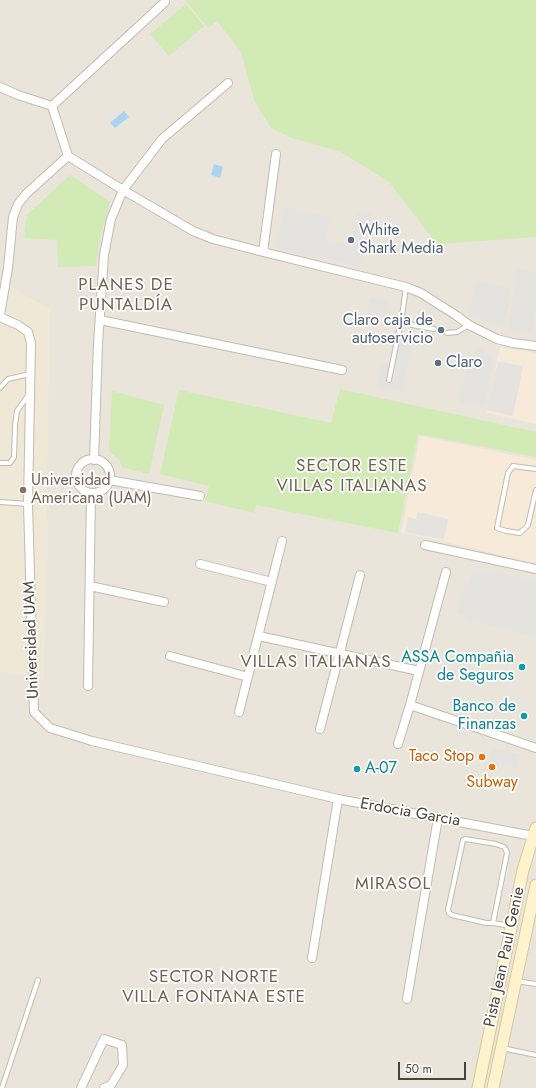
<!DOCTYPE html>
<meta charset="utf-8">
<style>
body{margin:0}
#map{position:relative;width:536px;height:1088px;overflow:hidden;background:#f6f3ec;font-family:Jost,sans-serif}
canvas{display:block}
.scale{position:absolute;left:398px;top:1062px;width:68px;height:18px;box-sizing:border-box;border:2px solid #4b4439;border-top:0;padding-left:5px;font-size:12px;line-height:14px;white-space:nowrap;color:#4b4439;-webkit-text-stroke:3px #fff;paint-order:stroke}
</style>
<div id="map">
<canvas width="536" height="1088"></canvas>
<div class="scale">50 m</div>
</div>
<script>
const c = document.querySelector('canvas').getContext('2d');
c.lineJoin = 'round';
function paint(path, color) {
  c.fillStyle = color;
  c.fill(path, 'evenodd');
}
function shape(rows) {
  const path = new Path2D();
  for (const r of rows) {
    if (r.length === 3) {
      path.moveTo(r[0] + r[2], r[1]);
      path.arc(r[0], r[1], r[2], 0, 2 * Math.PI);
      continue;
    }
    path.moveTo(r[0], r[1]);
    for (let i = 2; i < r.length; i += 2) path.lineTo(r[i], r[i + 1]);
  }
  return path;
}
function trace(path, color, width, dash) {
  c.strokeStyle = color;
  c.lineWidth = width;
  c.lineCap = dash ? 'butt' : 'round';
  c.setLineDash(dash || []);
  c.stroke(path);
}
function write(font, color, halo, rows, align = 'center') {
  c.font = font + ' Jost,sans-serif';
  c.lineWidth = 3.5;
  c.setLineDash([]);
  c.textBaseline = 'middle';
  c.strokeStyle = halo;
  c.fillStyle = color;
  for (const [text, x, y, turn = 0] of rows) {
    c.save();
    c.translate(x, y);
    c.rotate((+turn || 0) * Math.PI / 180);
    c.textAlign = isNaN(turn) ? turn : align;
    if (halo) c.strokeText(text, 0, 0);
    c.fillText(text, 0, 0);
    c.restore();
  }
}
const residential = shape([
 [0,0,536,0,536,1088,0,1088]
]);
const commercial = shape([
 [500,347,536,353,536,424,487,413],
 [420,436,536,460,536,563,401,532]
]);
const education = shape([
 [0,281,50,309,44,680,0,671]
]);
const green = shape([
 [185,0,536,0,536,237,437,244,389,182,341,152,292,138,271,128,254,100,241,52,217,21,208,28],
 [186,4,204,26,169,56,150,34],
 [70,175,110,202,100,238,96,266,58,267,57,240,24,238,27,215],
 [340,389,536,432,536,457,418,434,398,533,256,505,255,513,205,501,209,486,160,474,179,390,331,423],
 [112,391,164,405,149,474,123,468,119,460,109,451]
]);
const parking = shape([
 [285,207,330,217,325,239,350,245,358,210,372,213,359,267,275,248],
 [517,269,536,272,536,310,533,333,508,330],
 [477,281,512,289,503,326,469,317],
 [371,297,390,301,386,318,376,315,374,321,366,320],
 [393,338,413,342,403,392,377,387,382,362,388,363],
 [477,346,493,358,484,407,459,403,468,356,475,357],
 [498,361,523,366,513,416,487,410],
 [418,512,448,519,444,540,405,532,408,517,416,519],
 [473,568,536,580,536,637,465,619,465,615,458,614,465,582,470,583],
 [491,748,520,754,517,769,488,762]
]);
const water = shape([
 [124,111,129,117,115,128,110,123],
 [214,164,223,167,220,178,211,175]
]);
const lane = shape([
 [402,316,412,325,434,329],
 [447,333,457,332,469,325],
 [389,380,402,316,406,287],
 [0,388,8,379,30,374],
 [0,463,10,463,14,457,15,426,17,411,29,394],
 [536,469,513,466,508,473,497,528,506,531,520,533,528,525,536,490],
 [0,502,28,504],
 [493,923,507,853,506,850,504,847,496,844,465,839,463,840,448,910,449,913,452,915,486,923,493,923,511,926],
 [516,981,536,984],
 [502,1048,536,1055],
 [2,1088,38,980]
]);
const street = shape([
 [0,87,18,95,52,106,68,156,123,190,193,231,213,239,263,252,406,287,421,293,457,316,469,325,497,339,513,343,536,346],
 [52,106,165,2],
 [263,252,276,154],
 [0,315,8,268,13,217,18,204,26,194,68,156],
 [0,317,18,325,28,332,31,343,28,504,34,712,50,728,92,741,338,799,533,836],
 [100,320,342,370],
 [93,476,17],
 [94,460,98,344,104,255,111,219,123,190,162,139,228,83],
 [109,480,200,496],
 [425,545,536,569],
 [200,564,272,582],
 [90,586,164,602],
 [259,636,419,671],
 [170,656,248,677],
 [88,686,91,493],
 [410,705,536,748],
 [239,712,282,541],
 [320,729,360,575],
 [398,744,410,705,446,572],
 [312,958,338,799],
 [407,999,438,818],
 [81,1088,104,1039,122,1045,123,1065,111,1085,104,1088]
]);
const secondary = shape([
 [478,1088,523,870,536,828],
 [493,1088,536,885]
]);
const markers = [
 [351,240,4,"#5c6f8a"],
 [441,330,4,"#5c6f8a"],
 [438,363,4,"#5c6f8a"],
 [23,490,4,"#8d6e63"],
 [522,667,4,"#0f9aa8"],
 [524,716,4,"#0f9aa8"],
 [482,757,4,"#e8710a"],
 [492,767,4,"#e8710a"],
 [357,769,4,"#0f9aa8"]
];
const serviceNames = [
 ["White",359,231],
 ["Shark Media",359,249],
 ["Claro caja de",433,321,"right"],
 ["autoservicio",433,339,"right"],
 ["Claro",446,363]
];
const educationNames = [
 ["Universidad",31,481],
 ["Americana (UAM)",31,499]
];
const streetNames = [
 ["Universidad UAM",32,640,-92],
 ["Erdocia Garcia",410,813,10],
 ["Pista Jean Paul Genie",505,957,-78]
];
const cultureNames = [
 ["ASSA Compañia",514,658],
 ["de Seguros",514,676],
 ["Banco de",516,707],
 ["Finanzas",516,725],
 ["A-07",365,769,"left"]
];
const foodNames = [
 ["Taco Stop",474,757],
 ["Subway",492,783,"center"]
];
const neighbourhoodNames = [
 ["PLANES DE",126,286],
 ["PUNTALDÍA",126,306],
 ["SECTOR ESTE",352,467],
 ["VILLAS ITALIANAS",352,487],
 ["VILLAS ITALIANAS",316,663],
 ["MIRASOL",393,885],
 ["SECTOR NORTE",214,978],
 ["VILLA FONTANA ESTE",214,998]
];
paint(residential, '#eae5da');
paint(commercial, '#f7ead8');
paint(education, '#efe8d6');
paint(green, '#d2eab5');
paint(parking, '#e5e3e0');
paint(water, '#a9d4f2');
trace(lane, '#c2bbae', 6);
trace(street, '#c2bbae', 10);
trace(secondary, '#d6c79b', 13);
trace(lane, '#fff', 4);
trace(street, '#fff', 8);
trace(secondary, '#fff3cd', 11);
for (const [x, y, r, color] of markers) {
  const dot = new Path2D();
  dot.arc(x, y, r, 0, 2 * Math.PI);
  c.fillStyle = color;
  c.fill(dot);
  trace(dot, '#fff', 1.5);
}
write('16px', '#4e5e75', '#fff', serviceNames, 'left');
write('16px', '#785e54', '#fff', educationNames, 'left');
write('16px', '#4b4439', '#fff', streetNames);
write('16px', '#0d838f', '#fff', cultureNames, 'right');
write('16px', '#c56008', '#fff', foodNames, 'right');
c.letterSpacing = '1px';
write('17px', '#6e6250', '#fff', neighbourhoodNames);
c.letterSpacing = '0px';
</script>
